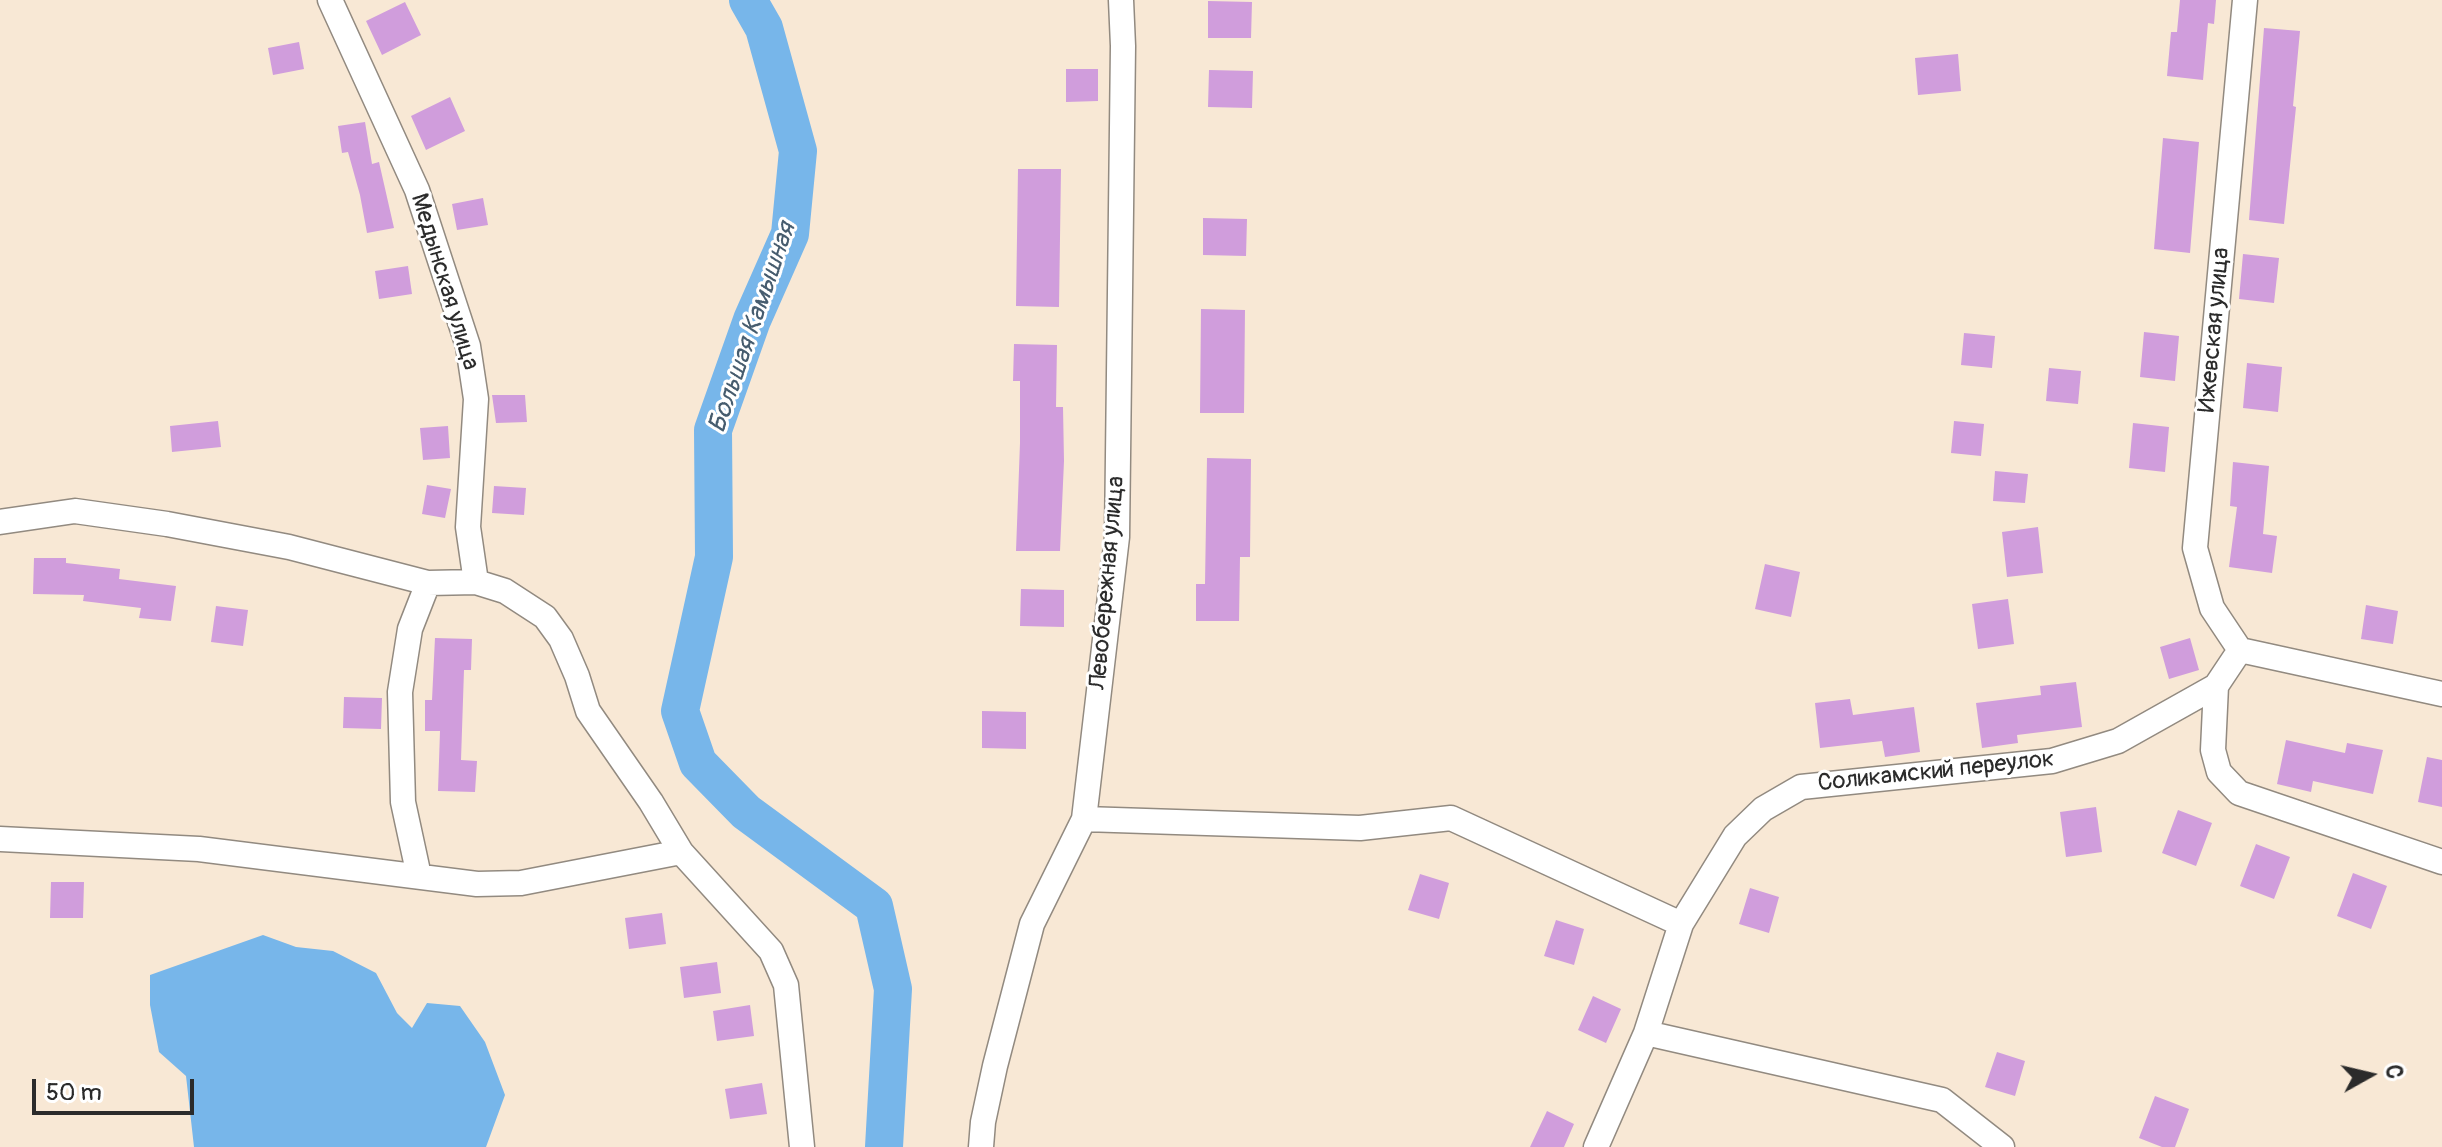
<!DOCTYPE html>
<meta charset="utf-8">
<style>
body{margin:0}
#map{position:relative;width:2442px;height:1147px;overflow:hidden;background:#f8e8d5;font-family:Pangolin,sans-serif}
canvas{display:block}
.north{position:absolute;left:2330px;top:1035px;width:80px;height:80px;-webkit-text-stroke:6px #fff;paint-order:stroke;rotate:82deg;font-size:22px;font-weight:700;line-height:32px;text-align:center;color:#2b2b2b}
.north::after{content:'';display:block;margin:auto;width:28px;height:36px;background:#2b2b2b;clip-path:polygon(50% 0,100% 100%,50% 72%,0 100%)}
.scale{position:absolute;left:32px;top:1079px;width:162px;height:36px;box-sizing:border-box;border:4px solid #2b2b2b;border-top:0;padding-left:10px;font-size:24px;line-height:28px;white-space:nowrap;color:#2b2b2b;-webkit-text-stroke:6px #fff;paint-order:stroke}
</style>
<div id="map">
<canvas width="2442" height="1147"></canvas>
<div class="north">С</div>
<div class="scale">50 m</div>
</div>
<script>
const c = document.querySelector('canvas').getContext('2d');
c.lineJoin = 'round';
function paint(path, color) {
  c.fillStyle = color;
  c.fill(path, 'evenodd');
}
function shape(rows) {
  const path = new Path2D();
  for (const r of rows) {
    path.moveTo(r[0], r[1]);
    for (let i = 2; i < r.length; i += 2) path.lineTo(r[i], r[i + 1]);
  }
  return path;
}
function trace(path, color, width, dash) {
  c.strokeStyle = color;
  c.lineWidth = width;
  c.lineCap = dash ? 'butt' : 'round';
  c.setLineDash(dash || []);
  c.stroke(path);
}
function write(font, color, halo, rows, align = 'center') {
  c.font = font + ' Pangolin,sans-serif';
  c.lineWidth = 6;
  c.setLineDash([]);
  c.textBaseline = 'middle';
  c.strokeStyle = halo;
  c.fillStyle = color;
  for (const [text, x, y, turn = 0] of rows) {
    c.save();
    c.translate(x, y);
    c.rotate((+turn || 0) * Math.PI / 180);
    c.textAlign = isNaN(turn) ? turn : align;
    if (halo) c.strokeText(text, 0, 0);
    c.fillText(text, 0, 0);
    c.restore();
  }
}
const water = shape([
 [263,935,296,947,333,951,376,973,397,1013,412,1028,427,1003,460,1006,485,1042,505,1095,486,1147,194,1147,186,1076,159,1052,150,1005,150,975]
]);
const river = shape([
 [748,0,764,28,798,151,790,234,752,320,713,430,714,557,680,711,698,763,746,812,874,906,893,989,884,1147]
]);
const building = shape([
 [2180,0,2216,0,2214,24,2208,23,2203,80,2167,76,2171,32,2177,32],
 [1208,1,1252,2,1251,38,1208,38],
 [405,2,421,35,382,55,366,21],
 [2264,28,2300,31,2293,106,2296,107,2284,224,2249,220],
 [299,42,304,69,273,75,268,48],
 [1958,54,1961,91,1918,95,1915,58],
 [1066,69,1098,69,1098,101,1066,102],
 [1209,70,1253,71,1252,108,1208,107],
 [450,97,465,131,426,150,411,116],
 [365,122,372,164,379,162,394,228,367,233,360,195,348,152,342,153,338,126],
 [2163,138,2199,142,2190,253,2154,249],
 [1018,169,1061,169,1059,307,1016,306],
 [483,198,488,225,457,230,452,204],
 [1203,218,1247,219,1246,256,1203,255],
 [2243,254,2279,258,2274,303,2239,299],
 [408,266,412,294,379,299,375,271],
 [1201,309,1245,310,1244,413,1200,413],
 [2144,332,2179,336,2175,381,2140,377],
 [1964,333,1995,336,1992,368,1961,365],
 [1014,344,1057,345,1056,407,1063,407,1064,461,1060,551,1016,551,1020,443,1020,381,1013,381],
 [2247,363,2282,367,2278,412,2243,408],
 [2049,368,2081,371,2078,404,2046,401],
 [492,395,525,395,527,422,496,423],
 [218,421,221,447,172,452,170,426],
 [1954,421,1984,424,1981,456,1951,453],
 [2133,423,2169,427,2165,472,2129,468],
 [448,426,450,458,423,460,420,428],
 [1207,458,1251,459,1250,557,1240,557,1239,621,1196,621,1196,584,1205,584],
 [2233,462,2269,466,2263,534,2277,536,2272,573,2229,567,2237,507,2230,506],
 [1995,471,2028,474,2025,503,1993,501],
 [427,485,451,489,445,518,422,514],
 [494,486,526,488,524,515,492,513],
 [2038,527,2043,573,2007,577,2002,532],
 [34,558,66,558,66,563,120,569,119,579,176,586,171,621,139,618,141,608,83,601,84,595,33,594],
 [1765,564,1800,572,1791,617,1755,609],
 [1021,589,1064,590,1064,627,1020,626],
 [2008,599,2014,644,1978,649,1972,604],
 [2366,605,2398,611,2393,644,2361,639],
 [216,606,248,610,243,646,211,642],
 [435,638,472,639,471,670,464,670,461,760,477,761,475,792,438,791,440,731,425,731,425,700,432,700],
 [2190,638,2199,670,2169,679,2160,647],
 [2076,682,2082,727,2017,735,2018,743,1982,748,1976,703,2041,695,2040,686],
 [344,697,382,698,381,729,343,728],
 [1850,699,1853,715,1914,707,1920,752,1885,757,1882,741,1820,748,1815,703],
 [982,711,1026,712,1026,749,982,748],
 [2286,740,2345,753,2347,743,2383,750,2373,794,2313,781,2311,792,2277,784],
 [2427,757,2442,760,2442,807,2418,802],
 [2096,807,2102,852,2066,857,2060,812],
 [2178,810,2212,823,2196,866,2162,853],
 [2256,844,2290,857,2274,899,2240,886],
 [2353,873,2387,886,2371,929,2337,916],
 [1420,874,1449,883,1439,919,1408,910],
 [51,882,84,882,83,918,50,918],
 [1750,888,1779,897,1769,933,1739,924],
 [662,913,666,944,629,949,625,918],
 [1556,920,1584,929,1574,965,1544,956],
 [717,962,721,993,684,998,680,967],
 [1593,996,1621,1009,1606,1043,1578,1030],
 [750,1005,754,1036,717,1041,713,1011],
 [1997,1052,2025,1061,2015,1096,1985,1087],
 [762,1083,767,1114,730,1119,725,1089],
 [2155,1096,2189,1109,2175,1147,2162,1147,2139,1138],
 [1547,1111,1574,1124,1564,1147,1530,1147]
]);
const street = shape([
 [330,0,417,190,468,346,476,399,468,527,476,582],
 [0,522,75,511,167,524,289,547,428,583,476,582,505,591,545,617,561,639,577,676,588,711,651,802,681,852,771,951,786,985,802,1147],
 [2240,650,2212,608,2195,548,2245,0],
 [2240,650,2442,694],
 [2216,686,2213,750,2219,772,2239,793,2442,862],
 [1084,819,1360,828,1451,818,1681,924],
 [0,839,199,849,477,884,521,883,681,852],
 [419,876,403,802,400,692,410,629,428,583],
 [1646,1033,1942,1100,2002,1147],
 [981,1147,983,1122,995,1066,1032,924,1084,819,1117,537,1123,46,1121,0],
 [1596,1147,1646,1033,1681,924,1735,836,1763,809,1801,787,2052,761,2118,741,2216,686,2240,650]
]);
const streetNames = [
 ["Медынская улица",444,282,73],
 ["Ижевская улица",2215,330,-85],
 ["Левобережная улица",1108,583,-85],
 ["Соликамский переулок",1936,772,-6]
];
const waterNames = [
 ["Большая Камышная",753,328,-71]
];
paint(water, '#77b6ea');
trace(river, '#77b6ea', 38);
paint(building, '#d09ddc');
trace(street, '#928a80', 27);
trace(street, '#fff', 24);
write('24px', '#2b2b2b', '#fff', streetNames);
write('italic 26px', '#465c6e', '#fff', waterNames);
</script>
